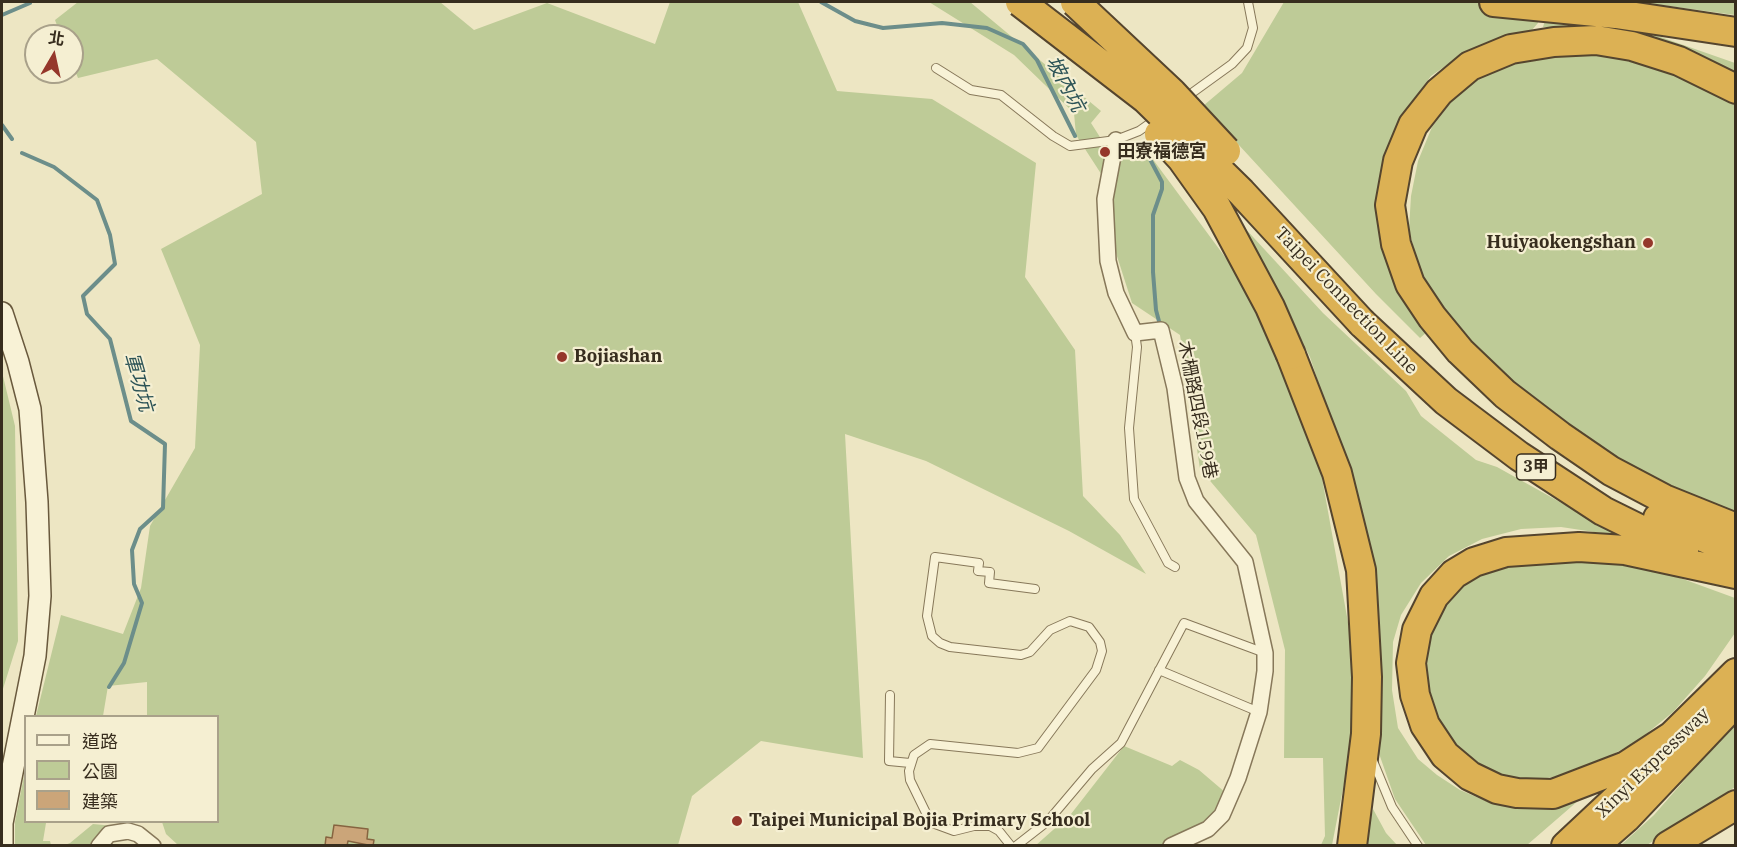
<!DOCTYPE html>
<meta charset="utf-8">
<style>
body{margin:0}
#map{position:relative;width:1737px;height:847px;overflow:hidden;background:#ede6c3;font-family:"IBM Plex Serif","Noto Sans TC",serif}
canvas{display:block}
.frame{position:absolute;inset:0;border:3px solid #372d1e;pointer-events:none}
.legend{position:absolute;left:24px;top:715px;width:195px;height:108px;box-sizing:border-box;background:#f5efd2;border:2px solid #a9a18a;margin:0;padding:8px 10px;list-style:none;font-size:18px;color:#372d1e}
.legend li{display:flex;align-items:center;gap:12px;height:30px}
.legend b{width:30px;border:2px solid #a9a18a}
.north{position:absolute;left:24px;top:24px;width:60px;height:60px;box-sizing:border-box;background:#f5efd2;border:2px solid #a9a18a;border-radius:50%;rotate:9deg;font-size:16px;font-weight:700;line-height:24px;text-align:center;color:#372d1e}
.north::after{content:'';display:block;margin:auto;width:21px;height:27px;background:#95372b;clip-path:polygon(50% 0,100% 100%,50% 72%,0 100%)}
</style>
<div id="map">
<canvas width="1737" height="847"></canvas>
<div class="frame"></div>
<ul class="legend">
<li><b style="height:8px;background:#f8f2d6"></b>道路</li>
<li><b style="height:16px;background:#becb97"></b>公園</li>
<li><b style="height:16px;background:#cba579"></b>建築</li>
</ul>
<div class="north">北</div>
</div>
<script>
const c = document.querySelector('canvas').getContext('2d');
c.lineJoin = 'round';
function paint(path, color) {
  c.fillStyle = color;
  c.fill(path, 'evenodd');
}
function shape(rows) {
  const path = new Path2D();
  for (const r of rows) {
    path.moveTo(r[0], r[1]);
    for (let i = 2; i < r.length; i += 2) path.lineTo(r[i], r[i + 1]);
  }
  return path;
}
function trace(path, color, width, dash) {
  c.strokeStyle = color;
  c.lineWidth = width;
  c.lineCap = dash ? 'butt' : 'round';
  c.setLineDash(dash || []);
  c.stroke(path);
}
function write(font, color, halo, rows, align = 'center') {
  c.font = font + ' "IBM Plex Serif","Noto Sans TC",serif';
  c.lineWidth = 4.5;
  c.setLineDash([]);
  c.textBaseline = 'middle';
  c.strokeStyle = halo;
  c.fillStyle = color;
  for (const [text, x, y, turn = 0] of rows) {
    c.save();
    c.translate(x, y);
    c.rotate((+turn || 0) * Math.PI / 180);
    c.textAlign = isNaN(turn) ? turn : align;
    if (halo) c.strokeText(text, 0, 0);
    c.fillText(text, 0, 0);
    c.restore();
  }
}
const green = shape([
 [78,2,440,2,474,30,547,3,655,44,670,2,798,2,837,91,932,99,1036,163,1025,277,1075,350,1083,496,1120,535,1146,574,1069,531,926,461,845,434,863,758,761,741,692,796,678,845,178,845,166,834,162,822,218,822,218,716,147,716,147,682,108,686,103,716,36,716,61,615,123,634,141,588,150,526,195,448,200,345,161,249,262,194,256,142,157,59,78,78,72,63,72,36,61,36,55,20],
 [929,2,970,2,1101,111,1091,123,1105,145,1143,146,1245,284,1318,456,1351,639,1352,743,1332,845,1321,845,1325,836,1323,758,1284,758,1285,650,1256,535,1200,469,1180,335,1132,303,1115,250,1107,183,1076,135,1074,113,1014,55],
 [1284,2,1538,2,1538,23,1532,30,1505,37,1461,55,1431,76,1404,112,1389,148,1428,331,1420,338,1376,294,1203,106,1242,73],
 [1639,2,1735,2,1735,15],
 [1546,17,1629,26,1735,63,1735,73,1593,28,1543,27],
 [1585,50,1635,57,1735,102,1735,516,1674,491,1612,457,1507,380,1467,341,1439,305,1419,269,1409,229,1411,196,1418,161,1432,127,1455,97,1475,80,1505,64],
 [1242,225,1323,313,1406,391,1421,416,1476,460,1497,467,1621,536,1561,527,1521,529,1482,539,1449,556,1421,583,1401,615,1393,642,1392,690,1398,728,1418,759,1437,775,1460,790,1486,801,1513,807,1586,794,1527,845,1426,845,1395,799,1376,745,1330,418,1310,357],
 [2,372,15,426,18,641,2,692],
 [1529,559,1614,559,1661,571,1735,598,1735,633,1705,676,1673,712,1640,739,1605,759,1567,775,1527,781,1493,774,1461,754,1440,735,1421,689,1430,623,1463,582,1488,568],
 [1735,722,1735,787,1647,845,1620,846,1654,815],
 [1124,746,1172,766,1180,760,1199,770,1226,793,1214,813,1200,827,1161,845,1035,846,1071,814],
 [25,771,26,822,46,823,43,841,50,841,51,845,15,845,15,822],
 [1373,809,1386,833,1397,845,1365,846],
 [93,824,114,826,94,840,92,845,62,846,70,843]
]);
const stream = shape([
 [821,2,855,21,883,28,942,23,987,28,1023,44,1037,60,1075,136],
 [2,15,30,3],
 [2,125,12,139],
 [1143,146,1162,182,1162,189,1153,215,1153,272,1156,310,1160,325],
 [22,153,54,167,97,200,110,235,115,264,83,296,87,314,110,339,131,421,165,444,163,508,140,529,132,550,134,584,142,603,124,663,109,687]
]);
const building = shape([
 [334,825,368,829,367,839,374,840,373,846,348,841,347,846,325,846,326,837,332,838,334,825]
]);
const lane = shape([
 [936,68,971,90,1001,95,1053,136,1070,146,1116,140,1139,131,1156,119],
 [1185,98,1232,64,1247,48,1253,28,1248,2],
 [1135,333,1137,347,1129,428,1134,499,1168,563,1175,567],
 [1159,670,1259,712],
 [890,695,889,761,910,763],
 [1373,761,1392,807,1418,846],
 [1011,846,999,831,990,826,974,826,954,831,935,824,928,817,910,780,909,771,914,755,930,744,1018,753,1038,748,1096,670,1102,651,1100,642,1089,627,1070,621,1050,630,1030,652,1021,655,950,647,940,643,932,636,927,616,935,557,979,563,978,571,990,572,989,583,1035,589],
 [1016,846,1048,821,1092,769,1121,743,1184,623,1265,653]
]);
const street = shape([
 [1116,140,1105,199,1108,261,1116,293,1135,333,1161,330,1175,388,1187,478,1196,501,1245,562,1265,653,1265,671,1259,712,1238,778,1222,815,1208,829,1171,846],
 [99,846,109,834,128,831,138,834,153,846]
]);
const secondary = shape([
 [2,313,18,362,30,409,37,502,40,596,35,656,2,823,2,846]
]);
const highway = shape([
 [1494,2,1616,14,1736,32],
 [1736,89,1679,61,1632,46,1596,40,1554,42,1511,49,1470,66,1439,92,1413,125,1398,161,1390,205,1396,244,1410,284,1432,317,1460,351,1505,394,1560,436,1611,471,1664,499,1736,528],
 [1362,323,1446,401,1519,456,1603,511,1684,551],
 [1291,355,1337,473,1361,570,1367,677,1366,734,1352,846],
 [1658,518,1736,551],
 [1736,574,1625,550,1579,547,1506,552,1474,562,1454,574,1434,596,1417,630,1411,663,1415,695,1425,725,1445,755,1470,776,1497,789,1517,793,1553,794,1626,766,1672,736,1736,673],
 [1566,846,1659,759],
 [1594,846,1626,818,1736,702],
 [1668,846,1736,805]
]);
const highwayBridge = shape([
 [1020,2,1146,99,1241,192,1362,323],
 [1075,2,1172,93,1226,151],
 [1159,134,1182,159,1217,208,1270,307,1291,355]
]);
const markers = [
 [1105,152,6,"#95372b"],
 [1648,243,6,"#95372b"],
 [562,357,6,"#95372b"],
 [737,821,6,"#95372b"]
];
const shields = [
 [1536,467,39]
];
const shieldNames = [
 ["3甲",1536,467]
];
const poiNames = [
 ["田寮福德宮",1117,152],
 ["Huiyaokengshan",1636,243,"right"],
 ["Bojiashan",574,357],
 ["Taipei Municipal Bojia Primary School",749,821]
];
const streetNames = [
 ["Taipei Connection Line",1346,301,46],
 ["木柵路四段159巷",1197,410,79],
 ["Xinyi Expressway",1653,763,-44]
];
const waterNames = [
 ["坡內坑",1065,84,62],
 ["軍功坑",138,382,74]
];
paint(green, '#becb97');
trace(stream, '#6c8e8a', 4);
paint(building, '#cba579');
trace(building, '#866440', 1.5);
trace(lane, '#87785a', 10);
trace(street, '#87785a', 18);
trace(secondary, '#69593d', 24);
trace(highway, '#55452e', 32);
trace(lane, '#f8f2d6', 8);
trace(street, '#f8f2d6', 15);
trace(secondary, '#f8f2d6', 21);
trace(highway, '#dcb154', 28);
trace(highwayBridge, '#55452e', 32, []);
trace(highwayBridge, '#dcb154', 28);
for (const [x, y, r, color] of markers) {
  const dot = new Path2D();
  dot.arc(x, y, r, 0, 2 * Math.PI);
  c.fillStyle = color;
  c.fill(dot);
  trace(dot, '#f5efd2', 2);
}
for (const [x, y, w] of shields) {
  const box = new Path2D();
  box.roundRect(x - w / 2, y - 13, w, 26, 4.5);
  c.fillStyle = '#f5efd2';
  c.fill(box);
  trace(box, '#372d1e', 1.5);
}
write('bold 16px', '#372d1e', null, shieldNames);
write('bold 18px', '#372d1e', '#f5efd2', poiNames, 'left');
write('18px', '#372d1e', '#f5efd2', streetNames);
write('italic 20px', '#2d5457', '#f5efd2', waterNames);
</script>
